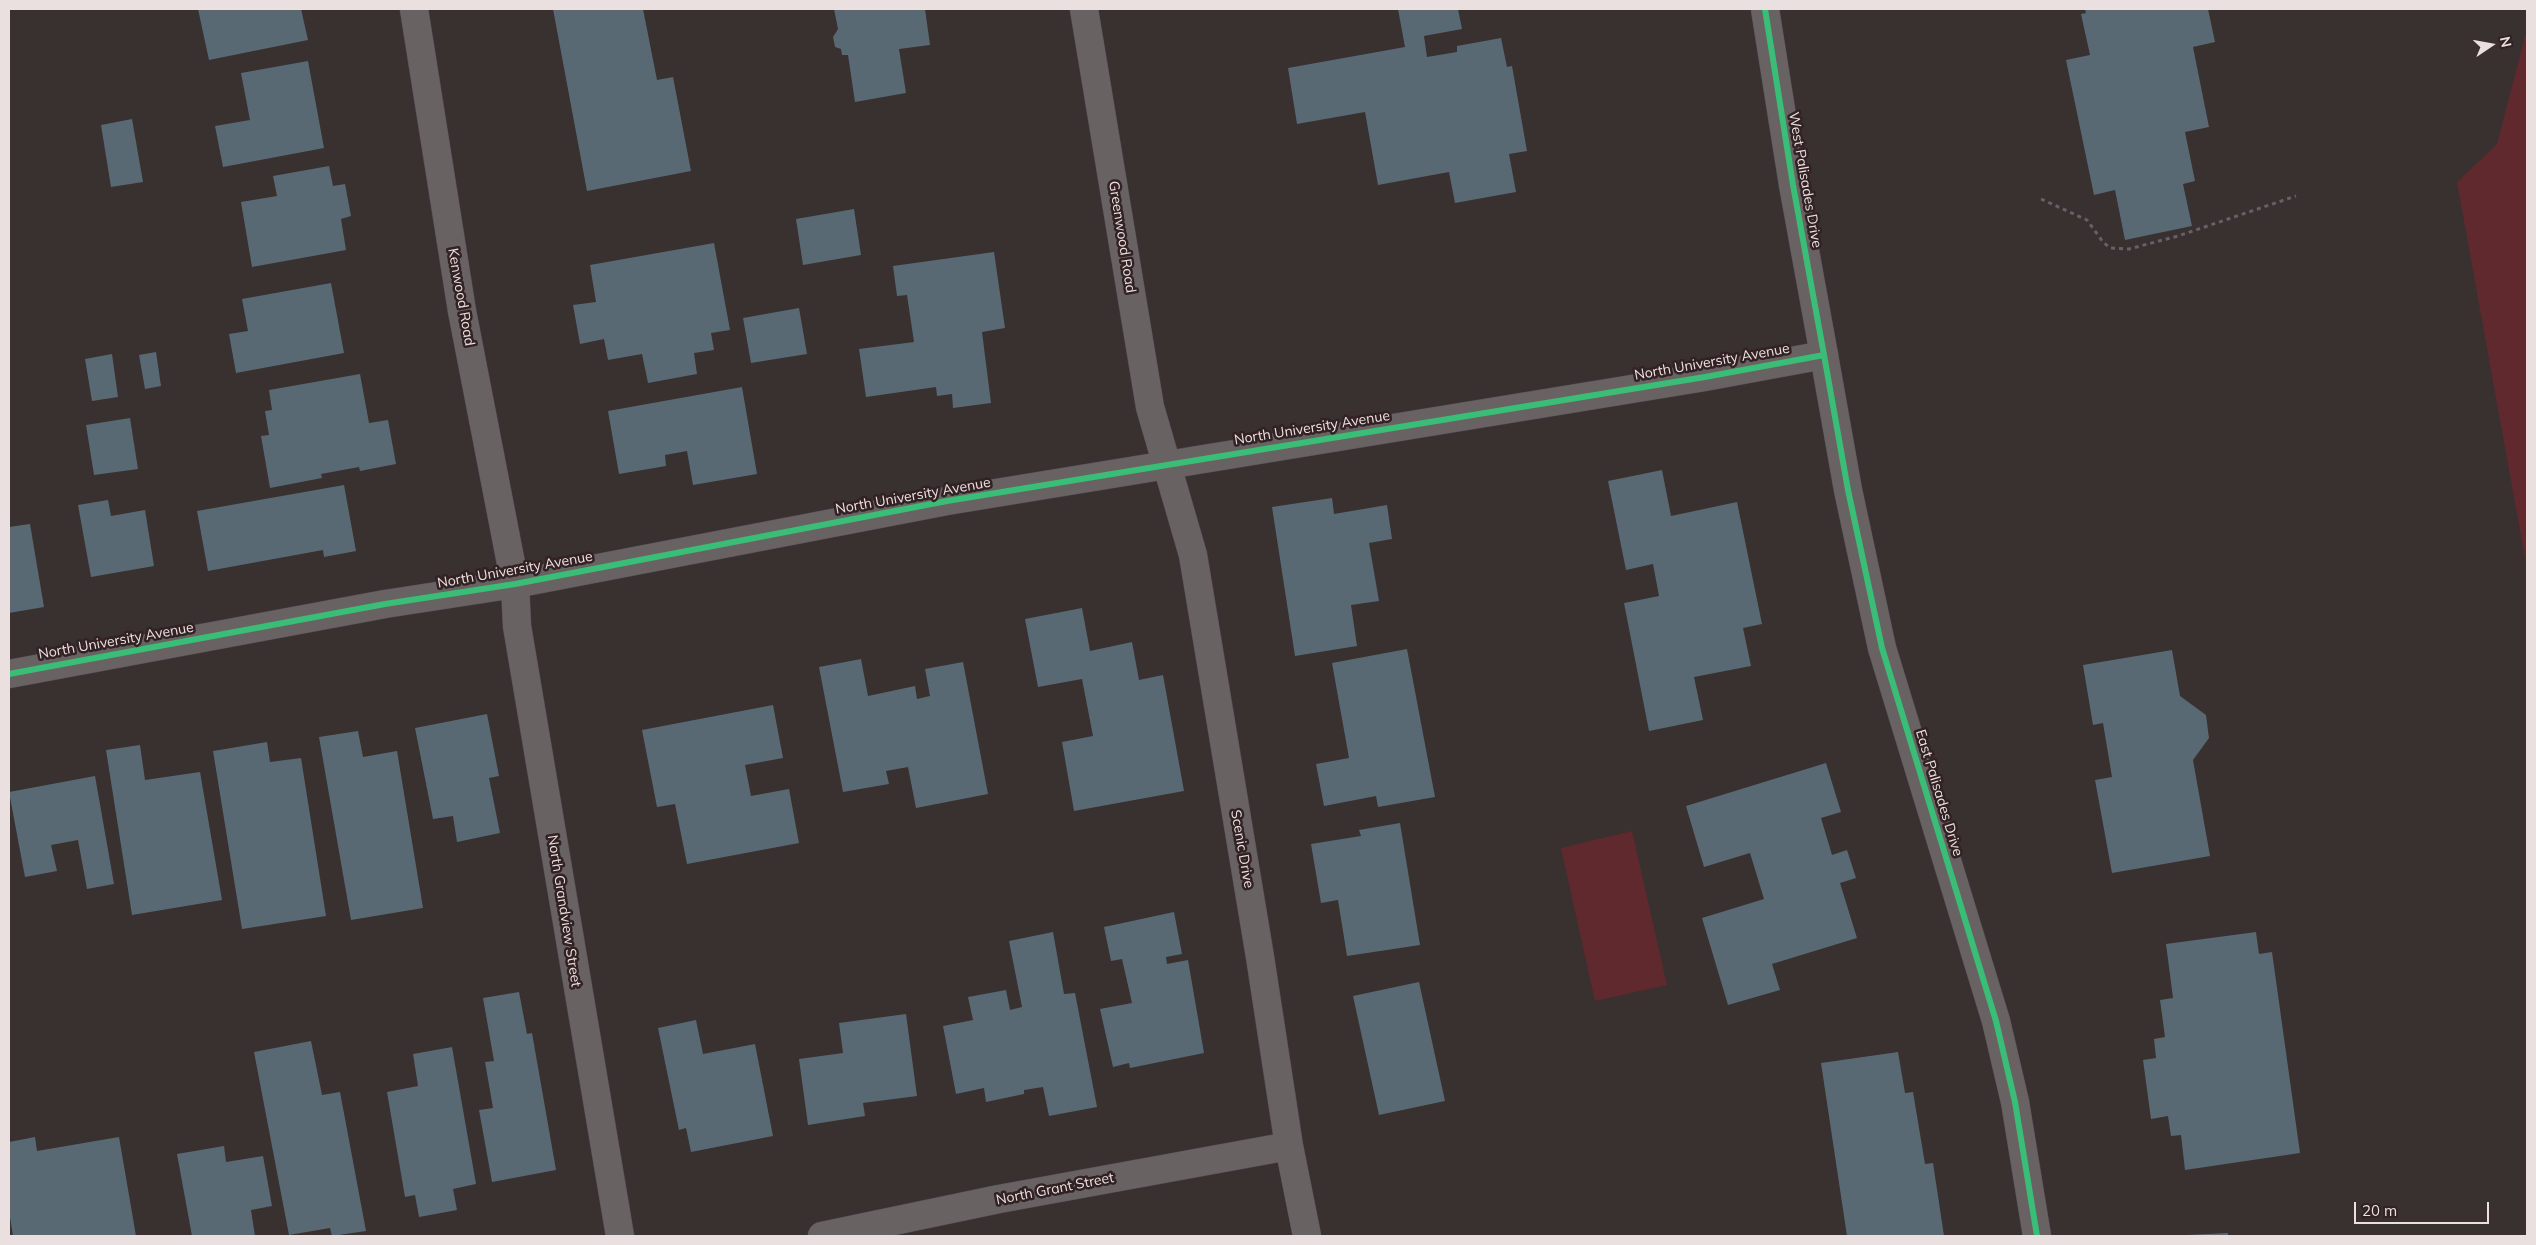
<!DOCTYPE html>
<style>
body{margin:0}
#map{position:relative;width:2536px;height:1245px;overflow:hidden;background:#393030;font-family:Mulish,sans-serif}
canvas{display:block}
.frame{position:absolute;inset:0;border:10px solid #ebe0e0;pointer-events:none}
.north{position:absolute;left:2466px;top:20px;width:50px;height:50px;-webkit-text-stroke:4px #322223;paint-order:stroke;rotate:78deg;font-size:14px;font-weight:700;line-height:20px;text-align:center;color:#ebe0e0}
.north::after{content:'';display:block;margin:auto;width:18px;height:22px;background:#ebe0e0;clip-path:polygon(50% 0,100% 100%,50% 72%,0 100%)}
.scale{position:absolute;left:2354px;top:1202px;width:135px;height:22px;box-sizing:border-box;border:2px solid #ebe0e0;border-top:0;padding-left:6px;font-size:15px;line-height:18px;white-space:nowrap;color:#ebe0e0;-webkit-text-stroke:4px #322223;paint-order:stroke}
</style>
<div id="map">
<canvas width="2536" height="1245"></canvas>
<div class="frame"></div>
<div class="north">N</div>
<div class="scale">20 m</div>
</div>
<script>
const c = document.querySelector('canvas').getContext('2d');
c.lineJoin = 'round';
function paint(path, color) {
  c.fillStyle = color;
  c.fill(path, 'evenodd');
}
function shape(rows) {
  const path = new Path2D();
  for (const r of rows) {
    path.moveTo(r[0], r[1]);
    for (let i = 2; i < r.length; i += 2) path.lineTo(r[i], r[i + 1]);
  }
  return path;
}
function trace(path, color, width, dash) {
  c.strokeStyle = color;
  c.lineWidth = width;
  c.lineCap = dash ? 'butt' : 'round';
  c.setLineDash(dash || []);
  c.stroke(path);
}
function write(font, color, halo, rows, align = 'center') {
  c.font = font + ' Mulish,sans-serif';
  c.lineWidth = 5;
  c.setLineDash([]);
  c.textBaseline = 'middle';
  c.strokeStyle = halo;
  c.fillStyle = color;
  for (const [text, x, y, turn = 0] of rows) {
    c.save();
    c.translate(x, y);
    c.rotate((+turn || 0) * Math.PI / 180);
    c.textAlign = isNaN(turn) ? turn : align;
    if (halo) c.strokeText(text, 0, 0);
    c.fillText(text, 0, 0);
    c.restore();
  }
}
const green = shape([
 [2527,29,2527,569,2457,182,2497,144],
 [1632,831,1667,985,1595,1001,1561,848]
]);
const building = shape([
 [198,9,301,9,308,40,209,60],
 [553,9,643,9,657,80,673,77,691,171,587,191],
 [834,9,925,9,930,45,899,49,906,93,855,102,848,55,842,55,841,49,835,47,833,37,838,29],
 [1398,9,1458,9,1462,29,1424,36,1427,57,1457,52,1457,46,1501,38,1507,67,1512,66,1527,151,1509,154,1516,192,1455,203,1449,172,1378,185,1365,112,1297,124,1288,68,1405,47],
 [2085,9,2208,9,2215,42,2193,47,2209,127,2185,132,2195,181,2183,184,2192,226,2125,240,2115,190,2094,195,2066,60,2090,55,2081,14,2086,13],
 [308,61,324,148,223,167,215,126,250,120,241,73],
 [132,119,143,182,111,187,101,125],
 [329,166,333,186,345,184,351,216,341,219,346,250,252,267,241,202,277,196,273,176],
 [854,209,861,255,803,265,796,219],
 [714,243,730,330,711,333,714,350,694,353,697,374,648,383,642,354,608,360,604,339,580,344,573,305,596,302,590,265],
 [994,252,1005,328,982,332,991,403,953,408,952,394,937,396,936,387,866,397,859,349,914,342,907,295,897,296,893,266],
 [331,283,344,353,236,373,229,334,248,331,242,299],
 [799,308,807,354,751,363,743,318],
 [156,352,161,386,145,389,139,355],
 [112,354,118,397,92,401,85,359],
 [360,374,369,423,388,420,396,464,360,471,359,467,321,474,322,478,270,488,261,436,269,435,265,411,272,410,269,390],
 [742,387,757,474,693,485,687,451,665,455,666,466,619,474,608,411],
 [130,418,138,469,94,475,86,425],
 [1662,470,1671,516,1737,502,1762,624,1743,628,1751,666,1694,677,1703,720,1649,731,1624,603,1659,596,1653,564,1626,570,1608,481],
 [344,485,356,551,324,557,323,550,208,571,197,511],
 [1332,498,1334,514,1387,505,1392,539,1369,543,1379,601,1351,605,1357,646,1295,656,1272,507],
 [108,500,111,516,145,510,154,566,91,577,78,505],
 [30,524,44,607,9,613,9,527],
 [1082,608,1090,651,1132,642,1139,680,1163,675,1184,791,1074,811,1062,742,1093,736,1082,679,1038,687,1025,619],
 [1407,649,1435,797,1378,807,1376,796,1324,806,1316,764,1349,758,1332,663],
 [2172,650,2180,696,2206,715,2209,738,2193,760,2210,856,2112,873,2095,780,2112,777,2103,723,2093,725,2083,665],
 [861,659,868,696,915,686,917,699,930,696,925,669,963,662,988,794,916,808,908,767,886,771,889,784,843,792,819,667],
 [773,705,783,758,745,765,751,796,789,789,799,843,687,864,675,804,657,807,642,730],
 [487,714,499,776,489,778,500,833,457,842,453,816,433,819,415,728],
 [358,731,363,757,397,751,423,908,351,920,319,737],
 [267,742,270,762,301,758,326,916,242,929,213,751],
 [140,745,145,780,200,772,222,900,132,915,106,750],
 [1826,763,1841,812,1821,818,1832,855,1847,850,1856,878,1840,883,1857,938,1772,964,1780,990,1728,1005,1702,918,1764,899,1750,853,1704,867,1686,806],
 [95,776,114,884,87,889,78,840,51,845,57,871,25,877,9,792],
 [1400,823,1420,945,1347,956,1338,900,1321,903,1311,844,1361,836,1359,830],
 [1174,912,1182,954,1166,957,1167,964,1188,960,1204,1053,1130,1068,1129,1063,1113,1067,1100,1009,1132,1003,1122,959,1111,961,1104,927],
 [1053,932,1064,994,1075,993,1097,1107,1049,1116,1043,1087,1024,1090,1024,1094,986,1102,984,1088,956,1094,943,1026,973,1020,968,997,1006,990,1010,1010,1022,1007,1009,941],
 [2256,932,2259,954,2272,952,2300,1153,2185,1170,2181,1135,2171,1136,2168,1116,2151,1119,2143,1060,2156,1058,2154,1039,2165,1037,2160,1000,2173,998,2166,944],
 [1419,982,1445,1101,1379,1115,1353,996],
 [519,992,527,1034,532,1033,556,1170,492,1182,479,1110,493,1108,485,1062,494,1061,483,998],
 [906,1014,917,1096,863,1103,865,1116,808,1125,799,1059,843,1053,839,1023],
 [696,1020,703,1054,755,1044,773,1136,691,1152,686,1128,679,1130,658,1028],
 [311,1041,322,1095,340,1092,366,1231,332,1236,330,1228,289,1235,254,1052],
 [452,1047,476,1184,453,1189,457,1210,419,1217,415,1195,405,1197,387,1092,418,1086,413,1054],
 [1898,1052,1905,1093,1913,1092,1925,1164,1933,1163,1944,1236,1847,1236,1821,1063],
 [35,1137,37,1151,119,1137,136,1236,13,1236,9,1211,9,1142],
 [224,1146,226,1162,263,1156,272,1206,251,1210,255,1236,192,1236,177,1154],
 [2228,1233,2228,1236,2187,1236,2187,1235]
]);
const path = shape([
 [2041,199,2087,220,2103,242,2110,248,2129,249,2178,236,2296,196]
]);
const minor = shape([
 [414,9,462,311,515,584,517,626,620,1236],
 [1084,9,1150,407,1193,555,1260,957,1289,1146,1307,1236],
 [1765,9,1793,185,1824,355,1848,490,1882,648,1996,1021,2015,1102,2037,1236],
 [822,1236,999,1199,1289,1146]
]);
const tertiary = shape([
 [9,674,385,604,515,584,947,501,1705,377,1824,355]
]);
const cycleway = shape([
 [1765,9,1793,185,1824,355,1848,490,1882,648,1996,1021,2015,1102,2037,1236],
 [9,674,385,604,515,584,947,501,1705,377,1824,355]
]);
const streetNames = [
 ["West Palisades Drive",1805,180,80],
 ["Greenwood Road",1122,237,81],
 ["Kenwood Road",461,297,80],
 ["North University Avenue",1712,362,-10],
 ["North University Avenue",1312,428,-9],
 ["North University Avenue",913,496,-10],
 ["North University Avenue",515,570,-10],
 ["North University Avenue",116,641,-10],
 ["East Palisades Drive",1939,793,73],
 ["Scenic Drive",1242,849,80],
 ["North Grandview Street",564,911,81],
 ["North Grant Street",1055,1189,-11]
];
paint(green, '#60292e');
paint(building, '#596973');
trace(minor, '#544d4d', 29);
trace(tertiary, '#544d4d', 29);
trace(path, '#686161', 3, [4, 4]);
trace(minor, '#696262', 28);
trace(tertiary, '#696262', 28);
trace(cycleway, '#3abd76', 6);
write('14px', '#ebe0e0', '#322223', streetNames);
</script>
